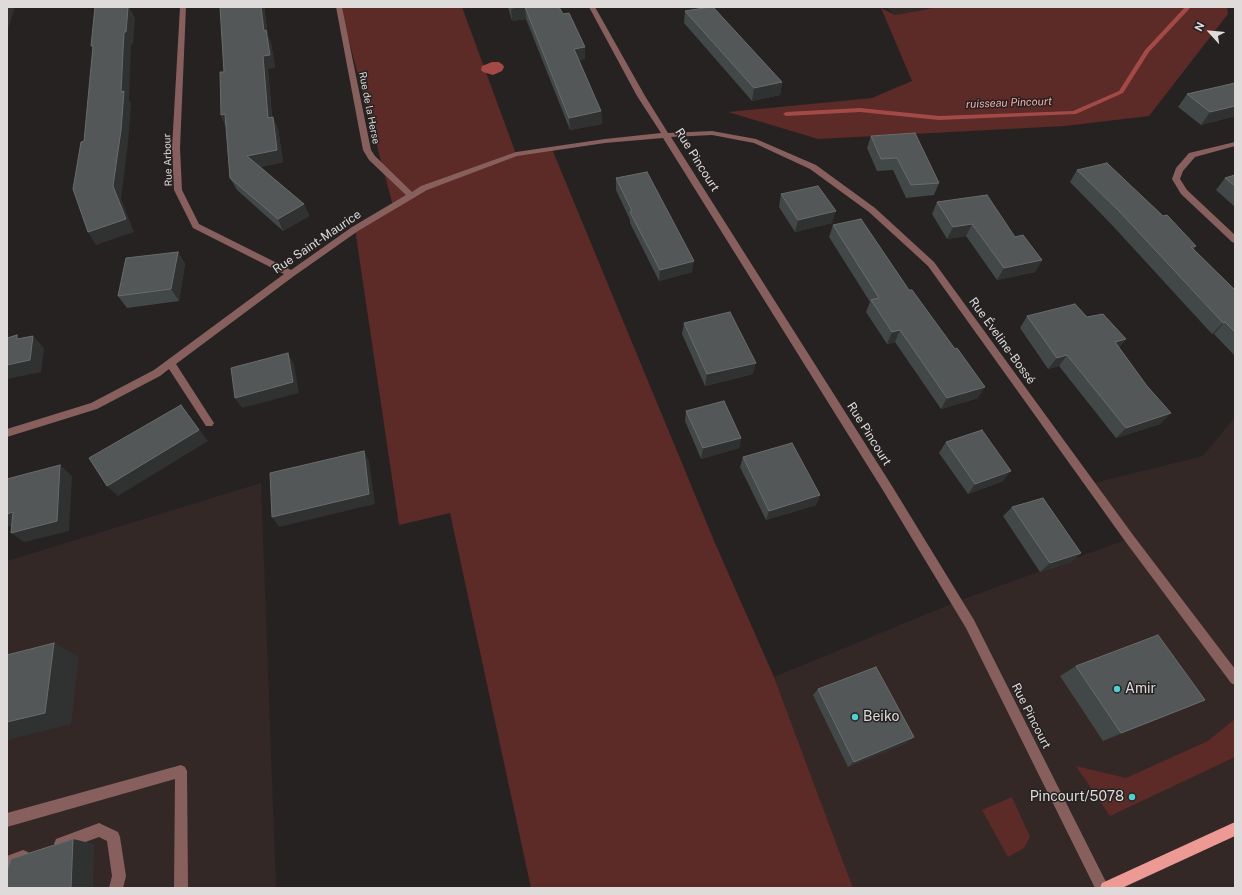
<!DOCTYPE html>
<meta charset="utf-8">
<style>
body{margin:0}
#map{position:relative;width:1242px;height:895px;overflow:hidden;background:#262221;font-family:"Public Sans",sans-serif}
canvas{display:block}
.frame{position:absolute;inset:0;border:8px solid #dfdbdb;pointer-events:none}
.north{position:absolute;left:1190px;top:12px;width:40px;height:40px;-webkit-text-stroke:3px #262221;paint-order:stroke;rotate:297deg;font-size:11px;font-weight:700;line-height:16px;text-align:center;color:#dfdbdb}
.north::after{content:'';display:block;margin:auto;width:14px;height:18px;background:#dfdbdb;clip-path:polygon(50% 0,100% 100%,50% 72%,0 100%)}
</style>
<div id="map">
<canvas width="1242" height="895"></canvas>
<div class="frame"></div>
<div class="north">N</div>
</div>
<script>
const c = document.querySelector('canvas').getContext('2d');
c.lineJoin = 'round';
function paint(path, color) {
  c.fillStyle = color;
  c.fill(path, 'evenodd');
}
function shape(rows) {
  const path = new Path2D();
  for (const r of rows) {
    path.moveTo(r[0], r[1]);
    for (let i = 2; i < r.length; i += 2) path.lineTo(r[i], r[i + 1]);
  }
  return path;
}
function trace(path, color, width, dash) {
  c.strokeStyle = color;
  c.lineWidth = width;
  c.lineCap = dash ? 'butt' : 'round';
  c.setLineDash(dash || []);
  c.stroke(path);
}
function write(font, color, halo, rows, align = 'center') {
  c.font = font + ' "Public Sans",sans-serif';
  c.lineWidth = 3;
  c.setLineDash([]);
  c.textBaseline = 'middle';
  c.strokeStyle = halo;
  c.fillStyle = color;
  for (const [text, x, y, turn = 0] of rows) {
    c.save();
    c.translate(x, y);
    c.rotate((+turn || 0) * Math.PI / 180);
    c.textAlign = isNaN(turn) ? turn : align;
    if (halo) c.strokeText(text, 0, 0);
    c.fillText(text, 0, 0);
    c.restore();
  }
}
const built = shape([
 [887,7,938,7,894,15],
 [1235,417,1235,888,853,888,774,677,956,602,1128,539,1090,484,1203,456],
 [261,483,276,888,7,888,7,561]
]);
const green = shape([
 [340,7,462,7,516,154,552,149,715,543,774,677,853,888,531,888,450,513,399,525,355,229,393,206],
 [938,7,1227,7,1228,14,1149,116,1065,126,818,139,728,112,872,98,912,81,881,8,895,15],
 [1235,719,1235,757,1110,816,1076,766,1126,778,1208,741],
 [1012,797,1030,837,1024,848,1008,857,982,810]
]);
const water = shape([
 [492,62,499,62,503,65,504,67,502,71,493,75,483,72,481,70,482,66]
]);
const stream = shape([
 [1185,7,1191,7,1149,52,1123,93,1076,114,939,120,860,112,786,116,783,114,786,112,860,108,939,116,1073,111,1119,91,1145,50,1185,7]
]);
const minor = shape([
 [180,7,186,7,180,148,182,190,199,224,291,270,352,227,406,195,369,160,363,150,336,7,342,7,371,150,375,156,412,192,421,186,516,152,605,139,661,133,637,96,589,7,595,7,645,96,668,133,712,131,756,139,816,165,875,208,934,262,1133,535,1235,669,1235,685,1231,683,1125,541,928,266,869,212,810,169,754,143,712,135,671,137,892,486,974,620,1109,888,1095,888,966,628,884,492,663,138,605,143,517,156,427,190,358,231,294,276,176,364,212,420,214,423,212,426,206,426,169,369,160,376,97,409,7,437,7,429,91,403,154,370,284,274,193,228,174,190,172,148,180,7],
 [1235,142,1235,146,1195,157,1183,171,1180,179,1187,190,1235,235,1235,243,1232,242,1181,194,1172,179,1176,168,1189,153,1235,142],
 [181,765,185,767,187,771,188,888,174,888,175,779,7,827,7,813,181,765],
 [99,823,118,832,120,837,126,876,123,888,109,888,112,876,107,841,99,837,61,851,56,849,54,844,56,839,99,823],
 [23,850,28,852,30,857,28,862,7,871,7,856,23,850]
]);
const major = shape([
 [1235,822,1235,836,1122,888,1100,888,1102,883,1235,822]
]);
const wall = shape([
 [220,7,264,7,268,36,271,43,275,67,268,69,272,117,278,129,283,162,260,167,304,204,309,216,283,231,237,190,230,178,226,127,221,115,224,72],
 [508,7,559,7,585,59,579,60,601,111,602,124,570,130,526,19,512,21],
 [685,11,782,82,780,95,752,101,684,23],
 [1235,83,1235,116,1201,125,1178,107,1187,94],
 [871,136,939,183,934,195,906,198,893,170,877,171,867,148],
 [1077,170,1163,216,1196,246,1194,249,1235,290,1235,356,1214,334,1212,334,1111,224,1070,182],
 [1235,175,1235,207,1216,190,1225,178],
 [616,178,692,272,659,281,630,223,630,220,616,190],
 [781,194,832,223,795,232,779,207],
 [937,202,1015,237,1042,260,1035,272,997,280,966,236,947,239,932,214],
 [833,225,978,398,941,409,895,342,887,344,866,312,870,302,829,237],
 [178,252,185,264,179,301,127,308,118,296],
 [1027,316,1087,317,1126,339,1119,347,1147,386,1160,424,1116,438,1059,366,1048,369,1020,328],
 [684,323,753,374,705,386,682,334],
 [686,411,741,438,739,448,701,459,685,421],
 [946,442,1003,481,968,494,939,453],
 [743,457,820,495,816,505,766,520,740,467],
 [1012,507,1081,553,1071,562,1040,572,1003,516],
 [1076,666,1205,700,1184,709,1103,741,1060,676],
 [818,689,907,743,848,767,813,695]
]);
const shadedWall = shape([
 [7,7,15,7,7,32],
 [128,7,129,7,135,18,133,44,131,45,129,100,131,104,128,143,121,199,134,232,96,245,88,232,113,186,121,92,124,32],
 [261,7,264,7,268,36,271,43,275,67,268,69,273,130,268,118,263,56,264,31],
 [520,7,525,7,526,19,512,21,511,8],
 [585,47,585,59,574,61,574,49],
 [782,82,780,95,752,101,754,88],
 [1235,106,1235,116,1201,125,1210,112],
 [601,111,602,124,570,130,569,118],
 [225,114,227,127,221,115],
 [273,117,278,129,283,162,253,168,247,156],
 [304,204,309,216,283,231,278,219],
 [836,211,832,223,795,232,798,220],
 [972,224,966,236,947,239,953,227],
 [178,252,185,264,179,301,171,289],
 [1042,260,1035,272,997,280,1004,268],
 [694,261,692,272,659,281,660,270],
 [1225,322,1214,334,1212,334,1223,323],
 [900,330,895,342,887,344,892,332],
 [33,336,44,348,41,372,7,379,7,365],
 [1126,339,1116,350,1115,342],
 [288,353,294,364,299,393,242,408,235,398],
 [1067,355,1059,366,1048,369,1057,358],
 [756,363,753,374,705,386,707,374],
 [985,387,978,398,941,409,947,398],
 [181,405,208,441,118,496,107,486],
 [1171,413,1160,424,1116,438,1126,428],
 [741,438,739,448,701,459,703,448],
 [364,451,369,461,375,504,279,527,272,517],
 [60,465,72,476,69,531,24,542,11,533],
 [1011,471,1003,481,968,494,975,484],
 [820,495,816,505,766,520,769,511],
 [13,512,26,522,7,527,7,514],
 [1081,553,1071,562,1040,572,1050,563],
 [54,643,79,657,71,724,7,740,7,722],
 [1205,700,1184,709,1103,741,1121,733],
 [914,737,907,743,848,767,854,762],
 [73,839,94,844,93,888,71,888]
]);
const building = shape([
 [95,7,128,7,126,32,124,32,121,92,124,91,121,130,113,186,126,219,88,232,73,189,81,142,84,141,93,46,91,46,95,7],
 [220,7,261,7,264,31,266,30,270,55,263,56,268,118,273,117,277,150,247,156,304,204,278,219,230,178,225,114,221,115,220,72,224,72,220,7],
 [511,7,520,7,511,8,511,7],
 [525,7,559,7,563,14,569,13,585,47,574,49,601,111,569,118,525,7],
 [710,7,713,7,782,82,754,88,685,11,710,7],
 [1235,83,1235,106,1210,112,1187,94,1235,83],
 [915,133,939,183,911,185,897,158,881,159,871,136,915,133],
 [1107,163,1163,216,1167,215,1196,246,1191,247,1235,290,1235,332,1225,322,1223,323,1119,211,1077,170,1107,163],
 [647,172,694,261,660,270,630,212,632,211,616,178,647,172],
 [1235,175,1235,186,1225,178,1235,175],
 [818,186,836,211,798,220,781,194,818,186],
 [987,195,1015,237,1023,235,1042,260,1004,268,972,224,953,227,937,202,987,195],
 [861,219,909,290,912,290,955,349,957,348,985,387,947,398,900,330,892,332,871,300,879,298,833,225,861,219],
 [178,252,171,289,118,296,126,258,178,252],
 [1075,304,1087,317,1103,314,1126,339,1115,342,1147,386,1171,413,1126,428,1067,355,1057,358,1027,316,1075,304],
 [730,312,756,363,707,374,684,323,730,312],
 [17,335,17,339,33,336,30,360,7,365,7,338,17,335],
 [288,353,293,382,235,398,231,368,288,353],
 [724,401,741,438,703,448,686,411,724,401],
 [181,405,199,430,107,486,89,458,181,405],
 [982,430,1011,471,975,484,946,442,982,430],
 [792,443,820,495,769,511,743,457,792,443],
 [364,451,369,494,272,517,270,473,364,451],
 [60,465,57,521,11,533,13,512,7,514,7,479,60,465],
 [1043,498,1081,553,1050,563,1012,507,1043,498],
 [1158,635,1205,700,1121,733,1076,666,1158,635],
 [54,643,45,713,7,722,7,655,54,643],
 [876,667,914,737,854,762,818,689,876,667],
 [73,839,71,888,7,888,7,871,11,859,73,839]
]);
const markers = [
 [1117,689,4,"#52cdd0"],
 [855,717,4,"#52cdd0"],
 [1132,797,4,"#52cdd0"]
];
const farStreetnames = [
 ["Rue de la Herse",369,108,79],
 ["Rue Arbour",168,160,-92]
];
const farWaternames = [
 ["ruisseau Pincourt",1009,103,-2]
];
const streetNames = [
 ["Rue Pincourt",697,160,58],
 ["Rue Saint-Maurice",317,242,-34],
 ["Rue Éveline-Bossé",1002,341,54],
 ["Rue Pincourt",869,434,58],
 ["Rue Pincourt",1031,716,63]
];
const nearPoinames = [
 ["Amir",1125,689],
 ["Beiko",863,717],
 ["Pincourt/5078",1124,797,"right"]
];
paint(built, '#342827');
paint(green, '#5c2a27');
paint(water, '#a34a47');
paint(stream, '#a34a47');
paint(minor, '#875f5c');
paint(major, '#ed9a94');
paint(wall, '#424747');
paint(shadedWall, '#303231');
paint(building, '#535757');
trace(building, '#696c6c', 1);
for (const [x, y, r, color] of markers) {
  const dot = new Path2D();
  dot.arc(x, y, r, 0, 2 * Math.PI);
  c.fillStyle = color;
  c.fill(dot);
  trace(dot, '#262221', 1.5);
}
write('10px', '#dfdbdb', '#262221', farStreetnames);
write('italic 11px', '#f8ada7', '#262221', farWaternames);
write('12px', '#dfdbdb', '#262221', streetNames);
write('14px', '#dfdbdb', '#262221', nearPoinames, 'left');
</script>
